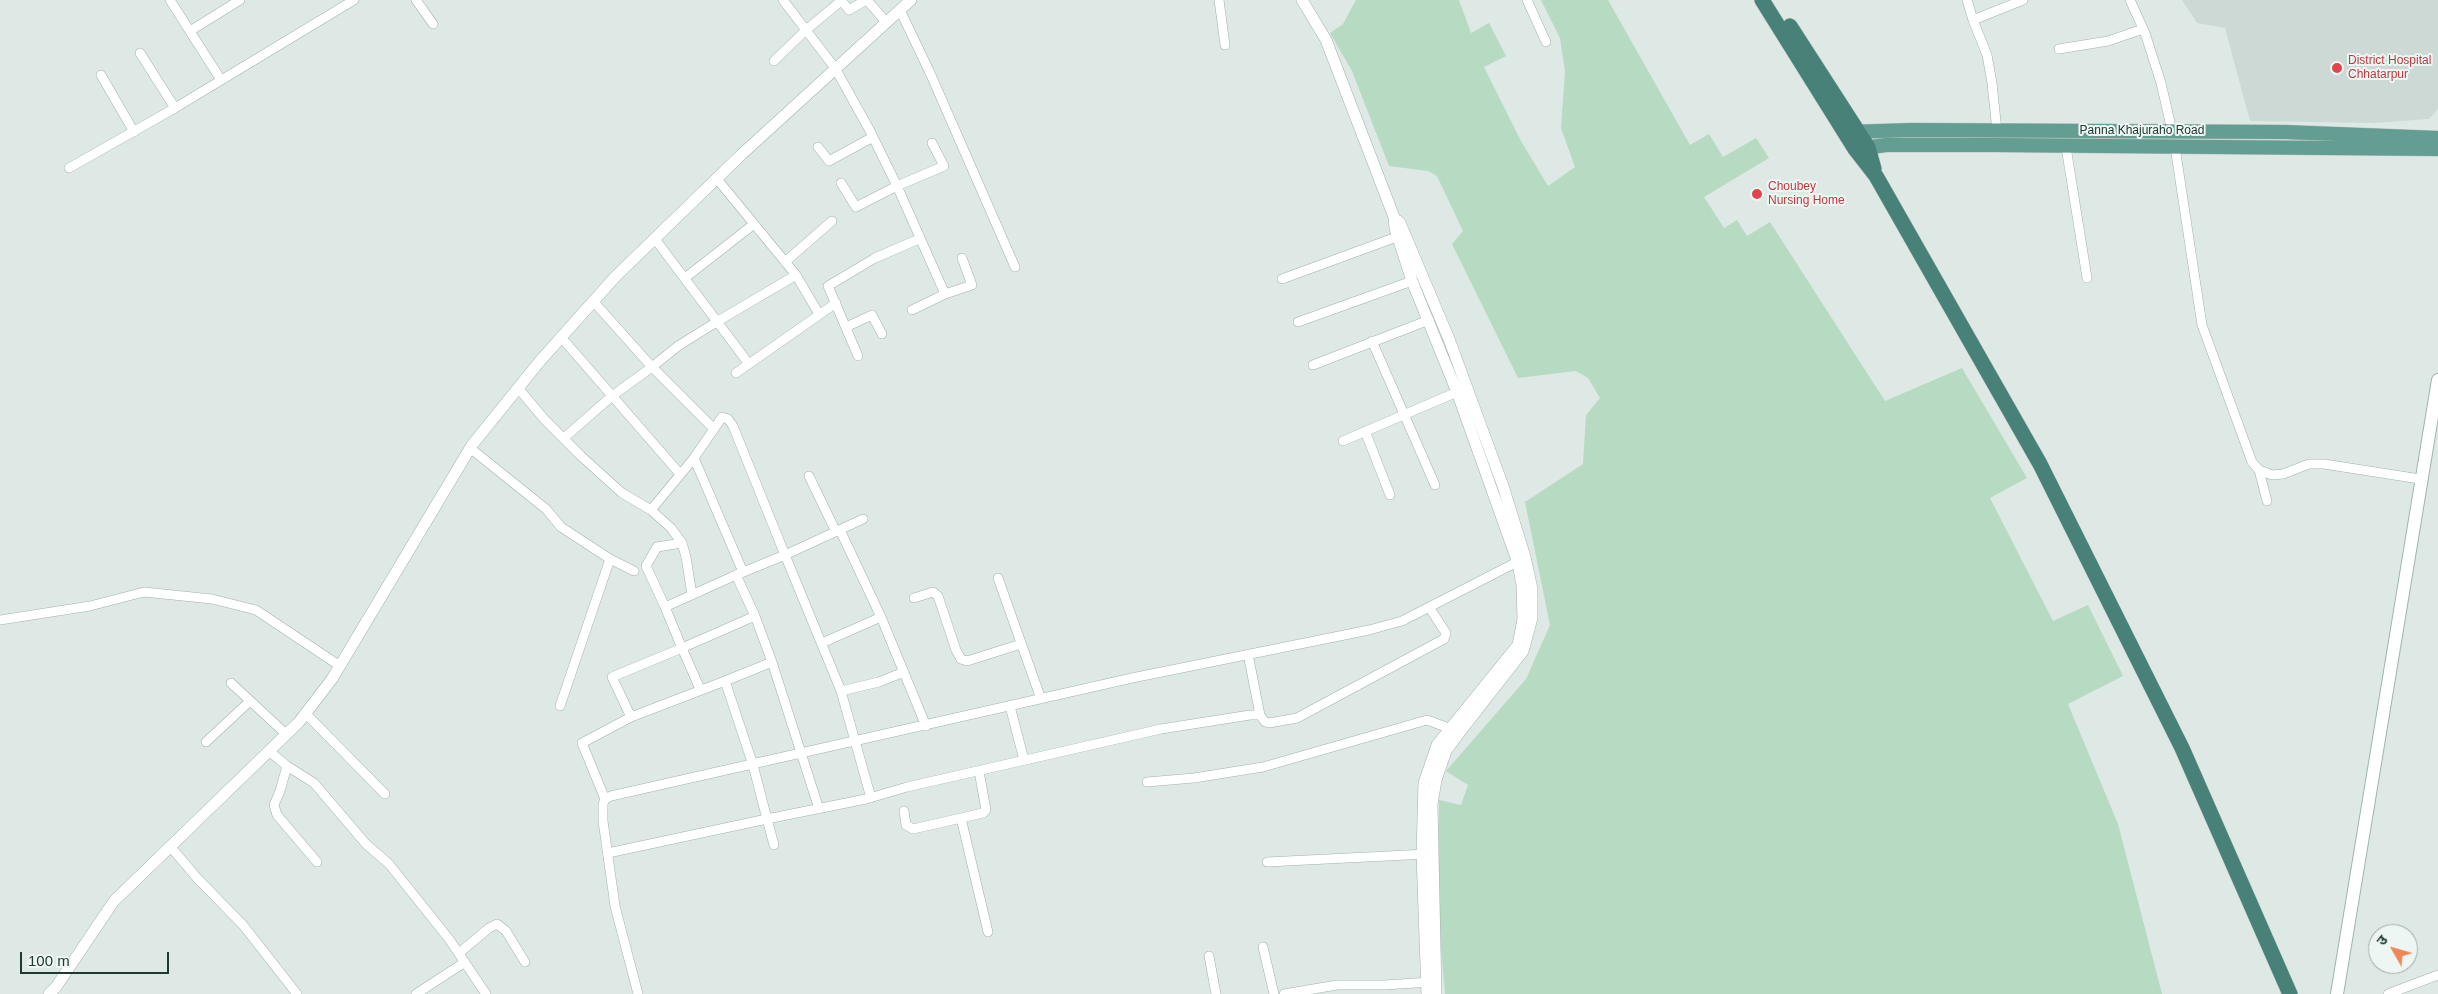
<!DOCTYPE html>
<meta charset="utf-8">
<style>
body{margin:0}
#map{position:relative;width:2438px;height:994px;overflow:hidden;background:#dee9e5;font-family:Helvetica,"Noto Sans Devanagari",sans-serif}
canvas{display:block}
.north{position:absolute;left:2368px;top:924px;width:50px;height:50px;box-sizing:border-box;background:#eef6f3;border:1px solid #9caaa7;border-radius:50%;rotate:308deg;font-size:14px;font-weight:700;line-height:20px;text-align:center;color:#203934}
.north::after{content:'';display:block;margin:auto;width:18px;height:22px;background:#ee8658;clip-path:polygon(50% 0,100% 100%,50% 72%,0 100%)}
.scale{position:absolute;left:20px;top:952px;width:149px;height:22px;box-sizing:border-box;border:2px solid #203934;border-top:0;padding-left:6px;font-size:15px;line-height:18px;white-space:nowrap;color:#203934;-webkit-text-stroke:4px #eef6f3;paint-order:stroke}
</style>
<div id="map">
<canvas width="2438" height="994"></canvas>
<div class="north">उ</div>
<div class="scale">100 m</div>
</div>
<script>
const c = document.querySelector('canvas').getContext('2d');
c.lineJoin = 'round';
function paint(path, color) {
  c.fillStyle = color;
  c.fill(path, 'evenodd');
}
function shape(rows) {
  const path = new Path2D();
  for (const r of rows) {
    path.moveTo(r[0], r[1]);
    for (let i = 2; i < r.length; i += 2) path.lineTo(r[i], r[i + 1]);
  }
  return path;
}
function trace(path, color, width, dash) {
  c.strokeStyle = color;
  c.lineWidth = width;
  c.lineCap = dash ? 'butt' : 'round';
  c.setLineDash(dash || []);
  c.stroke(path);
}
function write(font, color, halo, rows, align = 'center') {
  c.font = font + ' Helvetica,sans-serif';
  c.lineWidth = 4;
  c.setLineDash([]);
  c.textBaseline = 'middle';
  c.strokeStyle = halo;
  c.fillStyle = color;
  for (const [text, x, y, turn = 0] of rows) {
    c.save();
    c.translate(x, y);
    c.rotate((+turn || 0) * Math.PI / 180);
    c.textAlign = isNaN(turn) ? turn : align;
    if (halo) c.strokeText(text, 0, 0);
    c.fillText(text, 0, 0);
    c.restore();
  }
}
const built = shape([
 [2182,0,2438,0,2438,109,2429,119,2374,123,2250,121,2225,28,2197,23]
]);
const green = shape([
 [1356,0,1459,0,1471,33,1489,23,1506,56,1484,67,1521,141,1548,186,1575,167,1561,128,1565,71,1560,38,1541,0,1608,0,1690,145,1709,134,1723,157,1756,138,1769,158,1704,197,1724,228,1737,220,1747,236,1770,222,1885,401,1962,368,2027,478,1990,498,2053,621,2088,605,2123,676,2068,704,2118,824,2162,994,1445,994,1438,914,1439,800,1461,805,1468,785,1446,771,1526,679,1550,625,1525,502,1583,464,1586,415,1600,398,1588,378,1576,371,1518,378,1452,244,1463,231,1437,176,1428,171,1389,166,1352,71,1330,33,1343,24]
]);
const minor = shape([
 [170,0,221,80],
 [416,0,433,24],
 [783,0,835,68,869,129,897,186,945,294,972,285,962,258],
 [841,0,849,10,866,0],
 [867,0,886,22],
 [1219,0,1225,45],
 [1527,0,1546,42],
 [1967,0,1973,20,2023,0],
 [2130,0,2145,33,2161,83,2172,131],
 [900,10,931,75,1015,267],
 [1973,20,1987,55,1992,83,1997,131],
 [190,31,240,0],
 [2059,49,2108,41,2143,29],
 [140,53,175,108],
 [774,61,806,30,841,1],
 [101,75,134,132],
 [818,147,829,161,873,137],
 [2066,147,2087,278],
 [2175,147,2202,325,2252,462,2259,470,2272,475,2283,474,2309,464,2324,464,2420,479],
 [69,168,175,108,354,0],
 [717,179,796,275],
 [841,183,856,207,897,186,944,166,932,143],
 [655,239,749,364],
 [785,262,832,221],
 [685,278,754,224],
 [1282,279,1402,235],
 [912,310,945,294],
 [819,314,796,275,718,321,678,346,652,367,714,429,722,417,728,419,733,426,785,555,863,519],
 [1298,322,1412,281],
 [846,327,872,315,882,334],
 [561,337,680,474],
 [1372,341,1435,485],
 [858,356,828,286,875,258,919,239],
 [1313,365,1429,320],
 [736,373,836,303],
 [518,388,545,420,581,456,622,493,651,510,671,528,682,543,686,557,692,595],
 [1365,431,1390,495],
 [564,438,612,396,652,367,593,301],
 [1343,441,1457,392],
 [470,448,546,509,561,527,610,559,634,571],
 [694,458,714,429],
 [2259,470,2267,501],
 [809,476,836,532],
 [651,510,694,458,743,572],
 [840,530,881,617,926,726],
 [736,575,785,555,841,691,871,798],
 [998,578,1041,699],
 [914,598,933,592,938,596,956,650,961,659,967,661,1021,644],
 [665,607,646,566,657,547,682,543],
 [755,616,682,648,665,607,736,575,755,616,772,662,819,809],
 [0,620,90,606,144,592,212,599,256,610,340,666],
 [822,643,881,617],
 [1248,654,1260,715],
 [725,681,772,662],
 [231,683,286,734],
 [841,691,879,682,904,672],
 [560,706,610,559],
 [1010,706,1024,760],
 [305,713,385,794],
 [631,717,612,677,682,648,700,689],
 [206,742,250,701],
 [269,751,287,766,280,791,274,805,277,815,317,862],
 [287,766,314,783,366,844,389,864,449,939,486,994],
 [1147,782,1194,778,1263,767,1427,720,1454,730],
 [605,799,582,743,631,717,725,681,753,765,767,819,866,799,907,787,1161,729,1250,715,1260,715,1265,722,1269,723,1297,718,1444,639,1446,633,1429,607],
 [904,811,906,825,913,829,983,813,986,810,979,771],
 [961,818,988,932],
 [170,846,197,878,243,925,297,994],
 [608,853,767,819,774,845],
 [1267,862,1427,854],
 [1263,947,1274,994],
 [459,953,489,928,497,924,506,931,525,962],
 [1209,956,1216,994],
 [416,994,465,962],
 [638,994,615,906,603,821,603,804,605,799,611,796,1132,678,1369,630,1402,621,1521,560],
 [1284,994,1337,985,1384,985,1431,982],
 [2388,994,2438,975]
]);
const tertiary = shape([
 [1302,0,1326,40,1394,217,1395,228,1412,281,1457,392,1518,563,1522,585,1523,619,1518,645,1437,745,1424,783,1422,854,1427,994],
 [1397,220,1400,223,1449,339,1503,486,1525,557,1532,589,1532,618,1523,651,1459,733,1446,751,1436,780,1432,804,1436,994],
 [49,994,56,987,114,901,299,722,332,679,472,445,540,361,615,277,742,154,911,0]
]);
const secondary = shape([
 [2337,994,2438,380]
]);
const primary = shape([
 [1848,132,1912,130,2285,132,2438,138],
 [1857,149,1886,145,1996,145,2438,149]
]);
const trunk = shape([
 [1762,0,1855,149,1876,176,2040,464,2182,748,2290,994],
 [1790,26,1868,147,1874,169]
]);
const markers = [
 [2337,68,6,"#e0444e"],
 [1757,194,6,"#e0444e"]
];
const healthNames = [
 ["District Hospital",2348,61],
 ["Chhatarpur",2348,75],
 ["Choubey",1768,187],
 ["Nursing Home",1768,201]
];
const streetNames = [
 ["Panna Khajuraho Road",2142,131]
];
paint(built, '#cdd9d4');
paint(green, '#b7dac3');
trace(minor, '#a1b1ac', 10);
trace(tertiary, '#a1b1ac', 12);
trace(secondary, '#9eb5ae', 14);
trace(primary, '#bcc4c2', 15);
trace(trunk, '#bcc4c2', 16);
trace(minor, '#fff', 9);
trace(tertiary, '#fff', 11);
trace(secondary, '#fff', 12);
trace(primary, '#649e93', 14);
trace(trunk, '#488178', 15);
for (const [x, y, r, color] of markers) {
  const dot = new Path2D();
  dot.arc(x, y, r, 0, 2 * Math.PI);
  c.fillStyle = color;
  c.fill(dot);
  trace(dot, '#eef6f3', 2);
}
write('12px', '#be3a42', '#eef6f3', healthNames, 'left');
write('12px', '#203934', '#eef6f3', streetNames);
</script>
